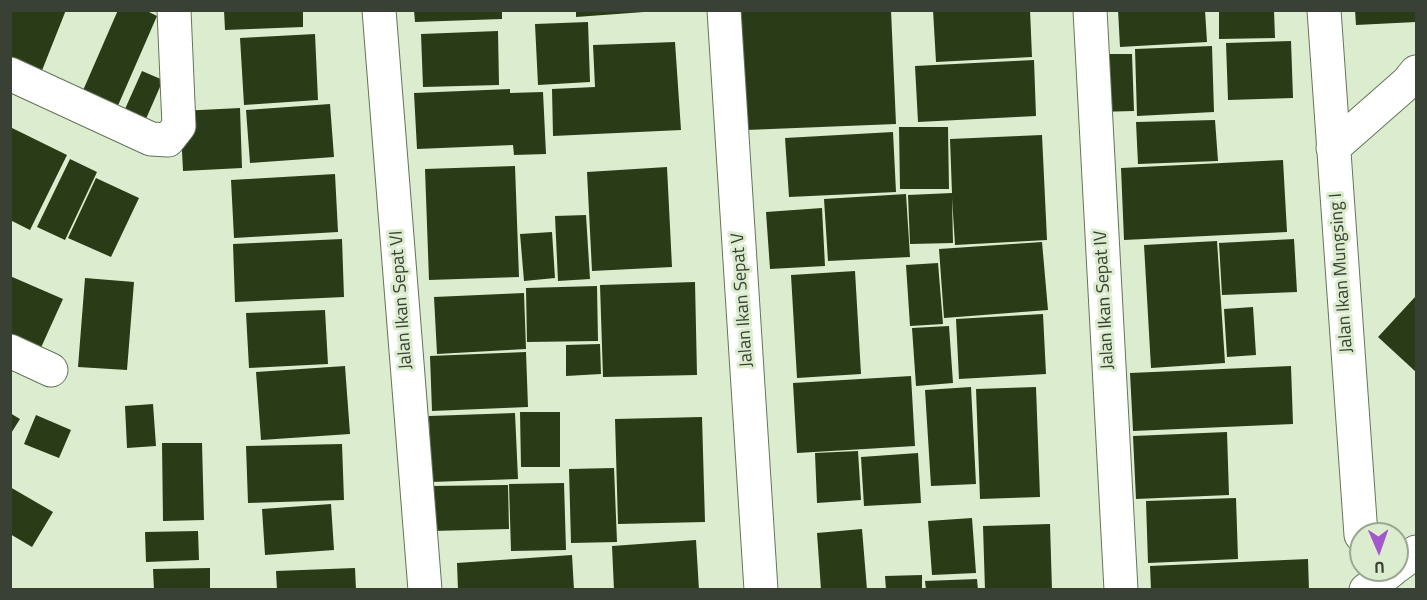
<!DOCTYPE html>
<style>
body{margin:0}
#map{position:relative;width:1427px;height:600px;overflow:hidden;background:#dcedcf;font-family:"Titillium Web",sans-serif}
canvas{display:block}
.frame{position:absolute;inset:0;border:12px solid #394034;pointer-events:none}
.north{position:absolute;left:1349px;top:522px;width:60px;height:60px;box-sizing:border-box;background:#dcedcf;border:2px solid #9ba891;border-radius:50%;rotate:178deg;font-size:16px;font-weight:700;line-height:24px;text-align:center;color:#394034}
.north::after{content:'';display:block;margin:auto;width:21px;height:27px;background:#a257ca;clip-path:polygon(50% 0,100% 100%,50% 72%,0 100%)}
</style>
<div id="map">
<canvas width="1427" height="600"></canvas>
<div class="frame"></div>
<div class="north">U</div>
</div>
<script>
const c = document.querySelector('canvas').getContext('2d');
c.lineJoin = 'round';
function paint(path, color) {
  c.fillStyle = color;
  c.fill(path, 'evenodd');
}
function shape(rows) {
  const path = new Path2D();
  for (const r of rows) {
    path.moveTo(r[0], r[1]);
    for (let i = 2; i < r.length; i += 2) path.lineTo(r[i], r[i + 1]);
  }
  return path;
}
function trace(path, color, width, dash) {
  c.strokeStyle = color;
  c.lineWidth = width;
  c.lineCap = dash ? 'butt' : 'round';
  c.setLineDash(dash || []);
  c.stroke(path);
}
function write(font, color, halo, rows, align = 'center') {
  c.font = font + ' "Titillium Web",sans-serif';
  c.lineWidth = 6;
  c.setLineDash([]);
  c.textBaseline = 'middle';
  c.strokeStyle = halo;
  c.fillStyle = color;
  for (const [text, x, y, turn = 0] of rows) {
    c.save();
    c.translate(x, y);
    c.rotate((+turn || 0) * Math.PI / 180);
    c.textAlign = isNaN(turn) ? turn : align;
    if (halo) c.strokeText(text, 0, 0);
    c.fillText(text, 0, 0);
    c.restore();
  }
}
const building = shape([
 [10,10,66,10,39,78,10,67],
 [118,10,145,10,157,16,113,117,78,102],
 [224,10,303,10,303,27,225,30],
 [414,10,502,10,502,19,415,22],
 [576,10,643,10,644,12,576,17],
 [741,10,891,10,896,124,746,130],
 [933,10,1030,10,1032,57,936,62],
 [1118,10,1205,10,1207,42,1120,47],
 [1219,10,1274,10,1275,38,1219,39],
 [1355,10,1416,10,1416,22,1356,25],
 [588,22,590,82,538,85,535,24],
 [498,31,499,85,423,87,421,34],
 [315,34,318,100,244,105,240,38],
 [1291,41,1293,98,1228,100,1226,43],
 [675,42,681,130,553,136,552,89,595,87,593,45],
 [1212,46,1214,112,1137,116,1135,49],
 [1094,54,1132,54,1134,111,1096,112],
 [1034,60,1036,116,918,122,915,66],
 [142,71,163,80,142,128,121,118],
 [510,89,510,93,543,92,546,154,514,155,513,145,417,149,414,93],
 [330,104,334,157,250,163,246,110],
 [240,108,242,168,183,171,180,111],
 [1215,120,1218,161,1138,164,1136,122],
 [10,127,67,155,30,230,10,220],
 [899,127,948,127,949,189,900,189],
 [893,132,896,192,789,197,785,138],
 [1042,135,1047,240,955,245,952,198,953,243,910,244,908,195,952,193,950,139],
 [70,159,97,172,65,240,37,227],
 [1283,160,1287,232,1124,240,1121,168],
 [515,166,519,277,429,280,425,169],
 [667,167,672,267,592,271,587,172],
 [335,174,338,232,234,238,231,180],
 [96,178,139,198,111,257,68,238],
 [906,194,910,257,828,261,824,199],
 [822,208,825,266,770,269,766,212],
 [586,215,590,279,558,281,555,216],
 [552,232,555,278,524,281,520,234],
 [342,239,344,297,235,302,233,244],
 [1294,239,1297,292,1222,295,1219,243],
 [1217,241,1225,363,1151,368,1144,245],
 [1042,242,1048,310,944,318,939,249],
 [938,263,943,324,910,326,906,265],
 [855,271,861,374,797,378,791,275],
 [10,276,63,299,39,352,10,340],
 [85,278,134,282,127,370,78,367],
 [695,282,697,375,603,377,600,285],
 [597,286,598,341,527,342,526,288],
 [524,293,526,349,437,354,434,297],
 [1415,297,1416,298,1416,372,1378,337],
 [1253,307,1256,355,1227,357,1224,309],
 [325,310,328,364,249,368,246,313],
 [1043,314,1046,374,959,379,956,319],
 [949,326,953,383,916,386,912,328],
 [600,344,601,374,566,376,566,345],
 [526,352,528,407,432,411,430,356],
 [345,366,350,434,261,440,256,372],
 [1291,366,1293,424,1133,431,1130,373],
 [911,376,915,446,797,453,793,383],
 [971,387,976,484,931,486,925,390],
 [1036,387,1040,497,980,499,976,389],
 [153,404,156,446,127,448,125,406],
 [520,412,560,412,560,467,521,467],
 [10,413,20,419,10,435],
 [515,413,518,479,431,482,429,416],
 [36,415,71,430,59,458,24,444],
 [702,417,705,522,618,524,615,419],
 [1227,432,1229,495,1136,499,1133,436],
 [162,443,202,443,204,520,163,521],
 [342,444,344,500,248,503,246,446],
 [858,451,861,500,817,503,815,453],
 [918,453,921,503,864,506,861,457],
 [614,468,617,542,571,543,569,469],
 [564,483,566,550,511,551,509,484],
 [508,485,509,529,432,531,431,486],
 [10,487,53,512,32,547,10,534],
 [1236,498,1238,559,1148,563,1146,501],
 [331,504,334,550,265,555,262,509],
 [972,518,976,573,932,575,928,521],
 [1050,524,1052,590,985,590,983,526],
 [862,529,867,590,821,590,817,533],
 [198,531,199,560,146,562,145,532],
 [696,540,699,590,614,590,612,546],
 [572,555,574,590,458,590,457,563],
 [1308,559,1309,590,1151,590,1150,566],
 [210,568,210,590,154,590,153,569],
 [355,568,356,590,277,590,276,571],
 [922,575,922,590,886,590,885,576],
 [977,579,978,590,926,590,925,581]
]);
const minor = shape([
 [379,10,425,590],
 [724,10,761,590],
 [1090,10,1121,590],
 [1324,10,1361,535],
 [10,74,151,139,168,140,179,126,174,10],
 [1333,148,1407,83,1416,72],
 [10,351,51,370],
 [1397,566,1416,552],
 [1366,590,1392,570]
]);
const streetNames = [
 ["Jalan Ikan Mungsing I",1342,273,-94],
 ["Jalan Ikan Sepat VI",402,300,-94],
 ["Jalan Ikan Sepat V",743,300,-94],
 ["Jalan Ikan Sepat IV",1105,300,-93]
];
paint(building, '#293b17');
trace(minor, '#657459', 35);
trace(minor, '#fff', 33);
write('18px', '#394034', '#dcedcf', streetNames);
</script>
